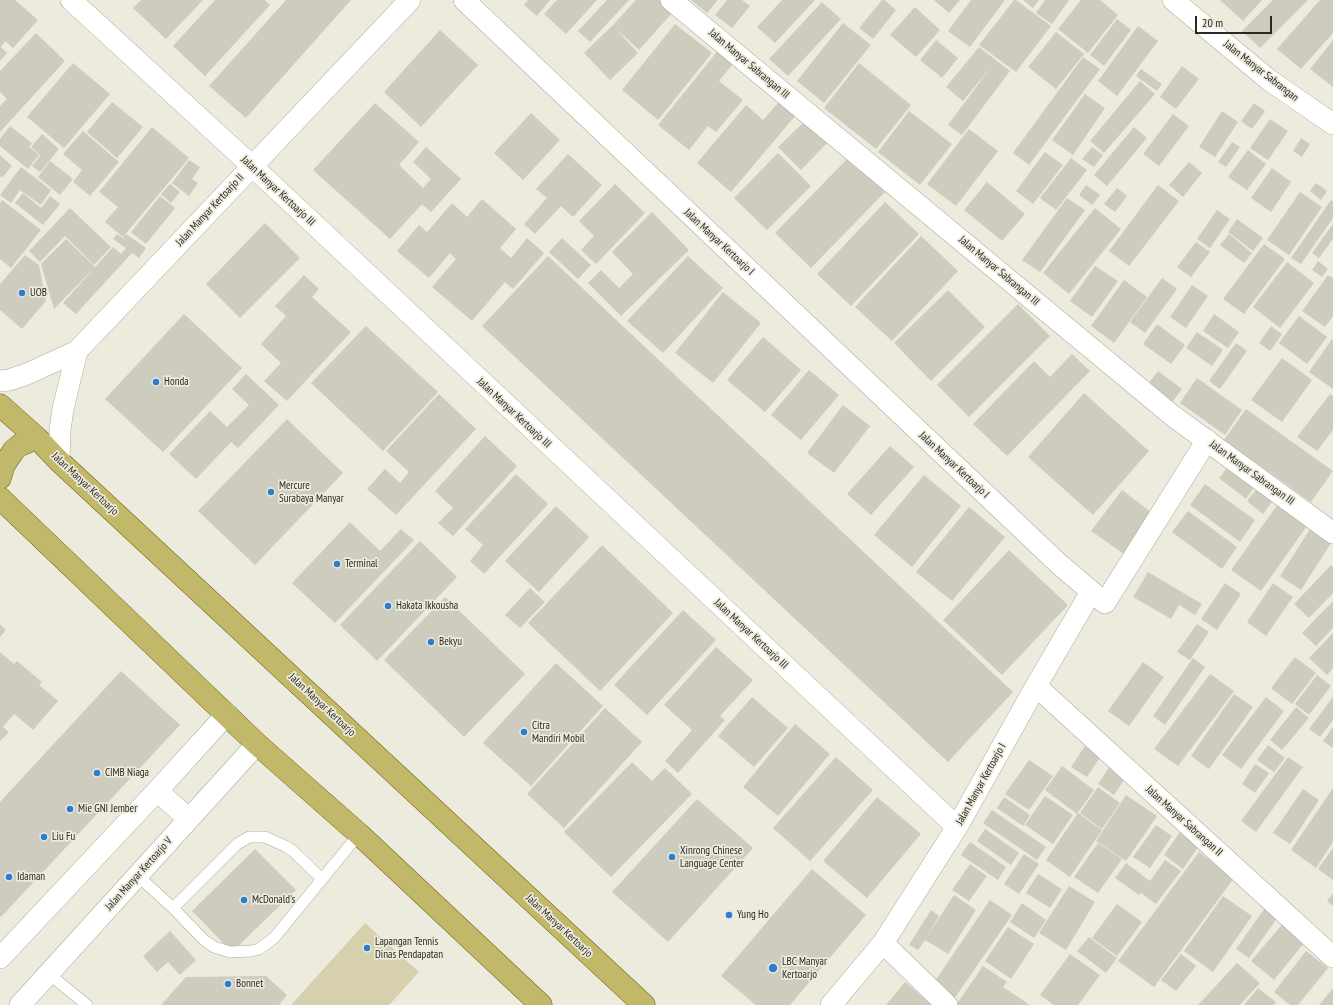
<!DOCTYPE html>
<style>
body{margin:0}
#map{position:relative;width:1333px;height:1005px;overflow:hidden;background:#edebdd;font-family:"PT Sans Narrow",sans-serif}
canvas{display:block}
.scale{position:absolute;left:1195px;top:16px;width:77px;height:18px;box-sizing:border-box;border:2px solid #292823;border-top:0;padding-left:5px;font-size:12px;line-height:14px;white-space:nowrap;color:#292823;-webkit-text-stroke:3px #edebdd;paint-order:stroke}
</style>
<div id="map">
<canvas width="1333" height="1005"></canvas>
<div class="scale">20 m</div>
</div>
<script>
const c = document.querySelector('canvas').getContext('2d');
c.lineJoin = 'round';
function paint(path, color) {
  c.fillStyle = color;
  c.fill(path, 'evenodd');
}
function shape(rows) {
  const path = new Path2D();
  for (const r of rows) {
    path.moveTo(r[0], r[1]);
    for (let i = 2; i < r.length; i += 2) path.lineTo(r[i], r[i + 1]);
  }
  return path;
}
function trace(path, color, width, dash) {
  c.strokeStyle = color;
  c.lineWidth = width;
  c.lineCap = dash ? 'butt' : 'round';
  c.setLineDash(dash || []);
  c.stroke(path);
}
function write(font, color, halo, rows, align = 'center') {
  c.font = font + ' "PT Sans Narrow",sans-serif';
  c.lineWidth = 3.5;
  c.setLineDash([]);
  c.textBaseline = 'middle';
  c.strokeStyle = halo;
  c.fillStyle = color;
  for (const [text, x, y, turn = 0] of rows) {
    c.save();
    c.translate(x, y);
    c.rotate((+turn || 0) * Math.PI / 180);
    c.textAlign = isNaN(turn) ? turn : align;
    if (halo) c.strokeText(text, 0, 0);
    c.fillText(text, 0, 0);
    c.restore();
  }
}
const green = shape([
 [365,923,419,972,389,1005,291,1005]
]);
const building = shape([
 [0,0,15,0,38,20,13,48,5,41,1,47,7,53,0,61],
 [141,0,203,0,166,39,133,8],
 [215,0,265,0,270,5,205,76,173,46],
 [286,0,351,0,246,118,209,86],
 [528,0,550,0,537,16,524,5],
 [557,0,597,0,566,34,544,14],
 [607,0,629,0,590,42,578,31],
 [636,0,660,0,673,12,639,50,615,28,638,53,610,80,584,53,612,26],
 [691,0,718,0,707,13],
 [727,0,742,0,750,6,732,28,715,15],
 [782,0,815,0,775,43,757,27],
 [882,0,884,0,896,10,873,39,859,28],
 [934,0,960,0,949,13],
 [971,0,1005,0,970,47,948,31],
 [1014,0,1016,0,1051,26,1016,72,979,45],
 [1023,0,1039,0,1033,8],
 [1045,0,1069,0,1052,24,1036,13],
 [1081,0,1100,0,1118,15,1088,53,1058,29],
 [1220,0,1262,0,1243,21],
 [1273,0,1308,0,1260,48,1242,31],
 [1320,0,1333,0,1333,33,1301,69,1277,49],
 [822,2,841,19,788,76,769,59],
 [915,7,940,30,916,57,890,35],
 [1117,19,1131,30,1104,66,1090,55],
 [843,23,871,45,824,103,797,81],
 [675,24,712,53,658,120,622,90],
 [1138,26,1158,41,1117,96,1098,81],
 [440,30,478,65,421,127,384,92],
 [1056,32,1084,54,1056,89,1028,67],
 [36,33,65,61,0,132,0,106,7,99,0,92,0,71],
 [936,40,958,58,942,78,920,60],
 [1333,40,1333,87,1310,69],
 [979,47,1010,71,962,135,948,125,991,67,963,101,946,87],
 [720,48,736,60,719,81,743,100,716,132,708,126,689,150,658,125],
 [1083,57,1100,69,1029,165,1013,153],
 [73,63,110,94,64,148,27,117],
 [859,63,911,105,876,149,824,108],
 [1182,66,1199,79,1176,109,1160,97],
 [1141,69,1162,84,1157,91,1136,76],
 [1140,81,1155,94,1104,153,1090,141],
 [1085,94,1105,108,1073,155,1052,140],
 [112,102,143,127,117,158,87,132],
 [779,102,795,116,731,192,697,163,746,105,763,120],
 [375,103,419,142,399,165,423,188,431,179,413,162,426,147,461,179,431,212,422,204,390,239,313,170],
 [1254,103,1265,111,1252,129,1241,121],
 [909,111,952,144,920,185,878,152],
 [1222,111,1238,122,1215,157,1199,147],
 [531,113,560,140,523,180,494,153],
 [1173,114,1189,126,1159,166,1143,154],
 [1270,119,1288,131,1268,160,1250,148],
 [806,120,828,142,801,170,778,147],
 [10,126,32,143,29,147,39,155,28,169,0,146,0,139],
 [152,127,189,158,123,237,105,222,118,207,99,192],
 [1134,127,1147,138,1107,186,1094,175],
 [969,129,998,151,956,206,927,184],
 [83,131,119,162,90,196,73,182,82,170,63,154],
 [42,134,59,149,40,172,32,166,40,156,42,157,31,147],
 [1301,138,1310,144,1302,157,1293,151],
 [1232,142,1240,147,1226,167,1218,162],
 [1092,147,1103,155,1094,167,1082,159],
 [1248,150,1266,164,1247,190,1228,177],
 [1045,152,1063,165,1033,204,1016,191],
 [778,153,811,186,767,230,734,198],
 [568,154,602,185,573,217,561,206,535,234,524,224,547,198,536,189],
 [0,155,12,166,2,178,0,176],
 [849,157,885,192,811,268,775,233],
 [1071,158,1087,170,1056,210,1040,198],
 [189,160,200,167,192,179,198,183,189,196,172,183],
 [50,161,73,179,60,195,38,177],
 [1189,162,1202,173,1183,197,1169,185],
 [21,167,51,190,41,205,20,190,11,203,0,195],
 [1272,168,1291,182,1271,212,1251,198],
 [987,182,1025,214,1002,241,964,210],
 [1316,183,1327,191,1321,200,1310,191],
 [170,184,180,192,171,203,161,194],
 [615,184,645,213,596,264,581,250,594,236,579,221],
 [1086,185,1100,195,1092,205,1079,195],
 [1158,185,1179,201,1129,266,1109,251],
 [1117,188,1127,196,1115,212,1104,204],
 [1300,192,1322,207,1289,255,1267,240],
 [23,193,41,208,50,196,60,204,43,225,15,203],
 [160,196,175,208,146,244,131,232],
 [1067,198,1085,210,1040,272,1022,260],
 [482,199,516,229,500,248,511,258,527,238,544,253,513,289,505,282,472,321,432,287,456,259,450,253,429,278,397,251,419,225,427,232,452,203,467,217],
 [2,200,41,230,11,268,0,259,0,203],
 [1331,200,1333,202,1333,218,1301,264,1291,258],
 [885,202,919,234,851,306,817,274],
 [70,208,111,247,94,265,65,236,40,262,29,251],
 [1095,208,1121,229,1069,294,1043,273],
 [1217,210,1230,219,1210,248,1197,239],
 [652,212,689,250,621,316,588,283,601,270,619,288,633,274,612,252],
 [1237,219,1263,238,1253,251,1228,232],
 [265,223,300,258,240,318,206,284],
 [1333,224,1333,239,1319,258,1312,253],
 [117,234,123,238,126,234,146,248,139,258,132,253,76,314,63,303,113,247,121,254,126,248,113,239],
 [1229,234,1252,253,1244,263,1220,245],
 [921,236,958,271,892,341,855,307],
 [562,238,591,265,578,279,549,252],
 [66,239,95,267,54,309,41,264],
 [1196,242,1210,252,1191,277,1177,267],
 [1264,244,1285,259,1244,314,1223,299],
 [25,255,39,265,46,301,22,329,0,310,0,284],
 [548,256,1013,692,948,762,482,326],
 [688,256,723,288,663,353,627,321],
 [1318,261,1328,269,1322,277,1312,270],
 [1287,262,1314,283,1280,328,1253,307],
 [1095,266,1118,281,1092,317,1070,301],
 [304,275,319,289,312,297,351,332,287,401,264,381,281,363,261,344,286,316,275,306],
 [1328,275,1333,278,1333,316,1325,327,1302,311],
 [1162,278,1177,289,1145,333,1130,322],
 [1124,280,1147,297,1114,343,1091,326],
 [1192,285,1208,296,1186,328,1170,317],
 [948,290,985,327,931,381,894,343],
 [723,292,761,323,713,383,675,353],
 [1018,304,1050,336,969,417,937,385],
 [184,314,242,368,163,452,105,399],
 [1214,314,1239,332,1228,348,1203,331],
 [1299,316,1327,337,1307,364,1279,343],
 [1157,324,1185,345,1171,364,1143,344],
 [366,326,438,392,383,451,311,383],
 [1271,326,1282,334,1270,351,1259,343],
 [1197,332,1223,350,1212,366,1186,348],
 [763,337,801,370,765,412,727,380],
 [1332,339,1333,340,1333,389,1309,372],
 [1236,343,1247,351,1220,389,1209,381],
 [1072,354,1090,371,1007,456,973,424,1034,361,1050,377],
 [1282,358,1312,380,1282,422,1251,400],
 [809,370,839,395,801,440,771,415],
 [1158,371,1182,389,1169,406,1145,388],
 [246,374,279,405,238,448,231,442,196,479,169,454,210,411,227,427,249,405,232,389],
 [1197,378,1242,410,1225,435,1180,403],
 [1084,393,1149,451,1093,515,1028,457],
 [439,394,476,429,396,515,367,489,385,469,400,483,409,472,386,451],
 [1330,394,1333,396,1333,430,1317,451,1297,437],
 [843,405,870,426,834,473,807,453],
 [1246,409,1333,471,1311,502,1224,440],
 [287,419,343,473,255,565,198,511],
 [485,436,517,466,453,536,438,523,453,508,435,491],
 [890,446,914,467,871,515,847,494],
 [1231,463,1257,483,1246,499,1219,478],
 [516,474,548,504,484,574,470,561,483,545,465,529],
 [924,475,961,506,912,567,874,535],
 [1205,484,1255,520,1240,542,1190,505],
 [1259,486,1275,498,1263,514,1247,501],
 [1122,490,1152,513,1124,554,1091,531],
 [1278,504,1307,526,1261,591,1231,570],
 [556,506,589,537,539,592,505,561],
 [969,507,1005,537,952,601,916,572],
 [1188,511,1237,547,1222,569,1172,532],
 [350,522,380,551,401,529,414,540,335,623,292,583],
 [1312,526,1333,540,1301,590,1280,576],
 [420,541,457,577,377,661,340,625],
 [602,545,673,613,600,691,528,623],
 [1009,550,1068,605,1002,675,943,620],
 [1331,565,1333,567,1333,593,1309,618,1294,604],
 [1148,572,1202,604,1195,615,1179,605,1171,619,1133,597],
 [1225,583,1241,594,1217,630,1201,619],
 [1273,583,1293,597,1266,636,1247,622],
 [530,588,545,602,520,628,505,615],
 [445,597,525,674,464,737,384,660],
 [1333,601,1333,628,1316,646,1302,633],
 [683,610,716,640,647,715,614,685],
 [0,624,6,630,0,637],
 [1197,624,1209,632,1190,660,1177,652],
 [1333,633,1333,668,1327,675,1309,658],
 [716,647,753,680,720,716,725,720,678,773,665,761,692,730,664,705],
 [0,652,14,664,17,661,42,682,39,685,58,701,33,730,14,714,3,727,9,732,0,741],
 [1295,657,1316,673,1292,704,1271,688],
 [1193,658,1205,667,1165,725,1153,716],
 [1143,662,1164,677,1129,726,1108,711],
 [556,663,603,706,531,786,483,743],
 [121,671,180,725,1,917,0,916,0,802],
 [1210,674,1234,691,1178,766,1154,749],
 [1317,675,1331,686,1309,715,1295,704],
 [1234,694,1253,707,1209,769,1191,756],
 [752,697,788,728,754,767,718,736],
 [1266,697,1284,711,1241,769,1222,755],
 [1333,697,1333,720,1320,737,1309,729],
 [1296,707,1309,718,1282,750,1270,740],
 [605,708,642,742,564,828,527,794],
 [795,724,830,754,778,816,743,787],
 [1333,727,1333,748,1323,741],
 [1268,745,1285,758,1274,772,1257,760],
 [1085,746,1101,756,1087,777,1071,767],
 [836,757,873,790,810,861,773,828],
 [1288,757,1303,767,1256,832,1241,821],
 [1029,760,1053,776,1029,810,1005,794],
 [632,762,652,781,665,768,692,794,611,877,564,832],
 [1255,764,1269,773,1255,793,1242,784],
 [1062,766,1094,790,1077,814,1045,790],
 [1110,766,1126,777,1114,795,1098,784],
 [1098,787,1120,803,1102,829,1080,813],
 [1333,788,1333,842,1316,868,1291,850],
 [1303,789,1319,800,1290,844,1273,833],
 [1126,795,1157,816,1126,861,1096,841],
 [1045,796,1073,815,1053,844,1025,825],
 [877,797,921,834,867,898,823,861],
 [1004,797,1030,815,1023,826,997,808],
 [697,799,753,848,668,942,612,892],
 [992,810,1046,847,1037,860,983,823],
 [1078,813,1102,830,1070,877,1046,860],
 [1156,825,1172,836,1150,868,1133,857],
 [985,829,1019,853,1011,865,977,841],
 [1182,829,1201,843,1183,869,1164,855],
 [970,842,1006,867,998,880,961,855],
 [1098,843,1122,859,1098,893,1074,877],
 [1333,848,1333,880,1318,869],
 [255,849,296,890,232,952,192,911],
 [1199,852,1234,878,1154,987,1118,961],
 [1024,854,1039,864,1019,894,1004,884],
 [1165,860,1181,871,1156,904,1141,893,1139,895,1115,878,1126,863,1150,881],
 [970,864,987,876,969,901,952,890],
 [812,869,866,915,790,1005,756,1005,721,976],
 [1038,874,1062,889,1050,908,1026,893],
 [1069,886,1095,902,1066,950,1039,933],
 [1333,893,1333,906,1327,901],
 [954,895,976,910,948,954,925,940,918,950,909,945,931,910,939,916,926,938],
 [1223,896,1252,916,1213,972,1184,951],
 [990,900,1012,915,954,999,933,984],
 [1022,903,1046,920,1034,938,1010,922],
 [1117,904,1142,922,1117,956,1092,938],
 [1267,905,1280,914,1249,958,1236,949],
 [1286,920,1308,938,1274,980,1251,961],
 [1008,927,1034,944,1011,979,985,961],
 [170,931,196,960,180,975,168,962,157,972,143,956],
 [1089,937,1117,958,1106,973,1077,951],
 [1306,951,1328,968,1298,1005,1290,1005,1274,992],
 [1070,954,1100,975,1078,1005,1054,1005,1040,995],
 [1181,954,1196,966,1176,991,1161,980],
 [1237,963,1260,983,1240,1005,1198,1005],
 [983,966,1007,982,1003,987,1030,1005,956,1005],
 [266,976,287,995,279,1005,161,1005,186,977],
 [905,982,932,1005,886,1005],
 [1258,988,1276,1002,1274,1005,1244,1005],
 [1333,988,1333,1005,1319,1005]
]);
const service = shape([
 [137,875,173,908,204,940,214,947,230,952,251,951,259,949,274,938,359,834],
 [173,908,237,844,249,837,265,837,285,846,293,851,322,879],
 [49,974,87,1005]
]);
const minor = shape([
 [71,0,252,166,957,827],
 [464,0,1059,564,1105,603,1207,440],
 [671,0,1173,416,1333,533],
 [1173,0,1269,80,1333,124],
 [0,381,9,380,27,374,77,351,410,0],
 [59,461,60,430,63,409,77,351],
 [1036,686,1333,957],
 [157,791,189,819],
 [883,943,947,1005],
 [0,958,157,791,227,714],
 [20,1005,257,744],
 [831,1005,883,943,957,827,1036,686,1091,592]
]);
const primary = shape([
 [0,405,37,438,59,461,644,1005],
 [0,478,4,465,14,450,20,445,37,438],
 [0,498,257,744,359,834,541,1005]
]);
const markers = [
 [22,293,4,"#2b7ecd"],
 [156,382,4,"#2b7ecd"],
 [271,492,4,"#2b7ecd"],
 [337,564,4,"#2b7ecd"],
 [388,606,4,"#2b7ecd"],
 [431,642,4,"#2b7ecd"],
 [524,732,4,"#2b7ecd"],
 [97,773,4,"#2b7ecd"],
 [70,809,4,"#2b7ecd"],
 [44,837,4,"#2b7ecd"],
 [672,857,4,"#2b7ecd"],
 [9,877,4,"#2b7ecd"],
 [244,900,4,"#2b7ecd"],
 [729,915,4,"#2b7ecd"],
 [367,948,4,"#2b7ecd"],
 [773,968,5,"#2b7ecd"],
 [228,984,4,"#2b7ecd"]
];
const streetNames = [
 ["Jalan Manyar Sabrangan III",749,64,40],
 ["Jalan Manyar Sabrangan",1261,71,38],
 ["Jalan Manyar Kertoarjo III",278,191,43],
 ["Jalan Manyar Kertoarjo II",210,210,-47],
 ["Jalan Manyar Kertoarjo I",719,242,43],
 ["Jalan Manyar Sabrangan III",999,271,40],
 ["Jalan Manyar Kertoarjo III",514,413,43],
 ["Jalan Manyar Kertoarjo I",954,465,43],
 ["Jalan Manyar Sabrangan III",1252,473,36],
 ["Jalan Manyar Kertoarjo",85,484,43],
 ["Jalan Manyar Kertoarjo III",751,634,43],
 ["Jalan Manyar Kertoarjo",322,705,43],
 ["Jalan Manyar Kertoarjo I",981,784,-61],
 ["Jalan Manyar Sabrangan II",1184,821,42],
 ["Jalan Manyar Kertoarjo V",139,874,-48],
 ["Jalan Manyar Kertoarjo",559,926,43]
];
const poiNames = [
 ["UOB",30,293],
 ["Honda",164,382],
 ["Mercure",279,486],
 ["Surabaya Manyar",279,499],
 ["Terminal",345,564],
 ["Hakata Ikkousha",396,606],
 ["Bekyu",439,642],
 ["Citra",532,726],
 ["Mandiri Mobil",532,739],
 ["CIMB Niaga",105,773],
 ["Mie GNI Jember",78,809],
 ["Liu Fu",52,837],
 ["Xinrong Chinese",680,851],
 ["Language Center",680,864],
 ["Idaman",17,877],
 ["McDonald's",252,900],
 ["Yung Ho",737,915],
 ["Lapangan Tennis",375,942],
 ["Dinas Pendapatan",375,955],
 ["LBC Manyar",782,962],
 ["Kertoarjo",782,975],
 ["Bonnet",236,984]
];
paint(green, '#d6d1ac');
paint(building, '#ceccbf');
trace(service, '#acab9e', 12);
trace(minor, '#acab9e', 22);
trace(primary, '#716611', 23);
trace(service, '#fff', 11);
trace(minor, '#fff', 21);
trace(primary, '#c1b86a', 22);
for (const [x, y, r, color] of markers) {
  const dot = new Path2D();
  dot.arc(x, y, r, 0, 2 * Math.PI);
  c.fillStyle = color;
  c.fill(dot);
  trace(dot, '#edebdd', 1.5);
}
write('11px', '#292823', '#edebdd', streetNames);
write('11px', '#292823', '#edebdd', poiNames, 'left');
</script>
